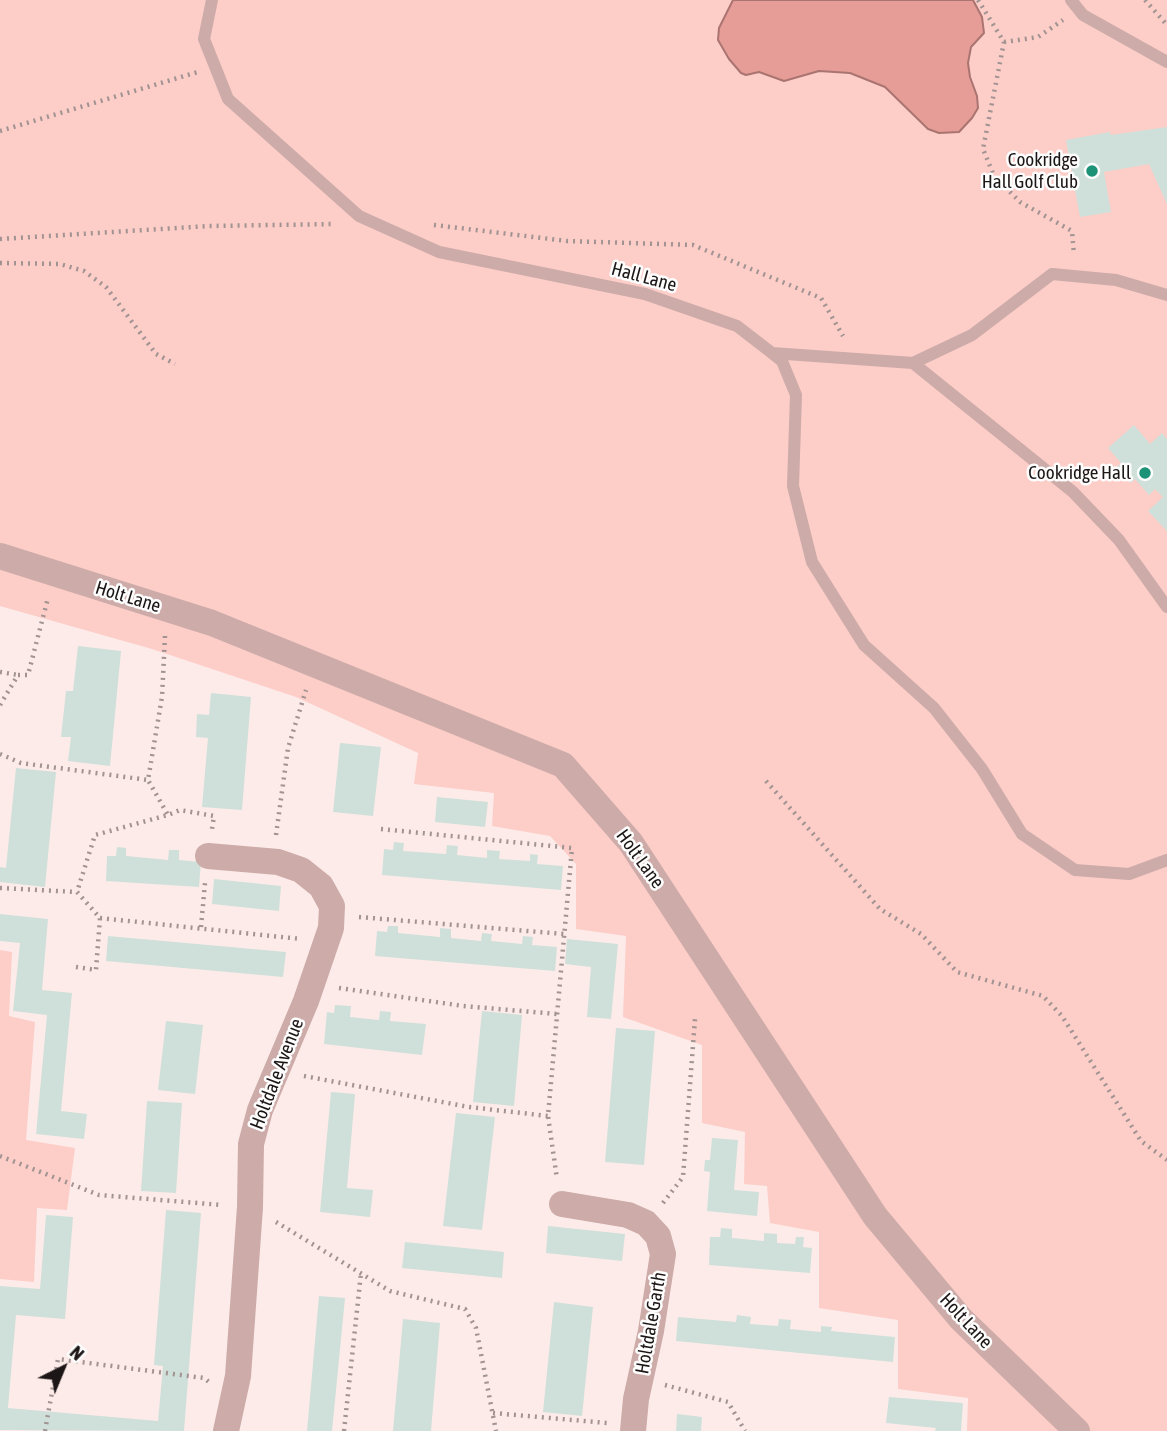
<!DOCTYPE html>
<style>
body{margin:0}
#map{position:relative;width:1167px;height:1431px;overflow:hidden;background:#fdebe9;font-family:"Asap Condensed",sans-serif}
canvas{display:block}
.north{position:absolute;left:28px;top:1333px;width:70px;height:70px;-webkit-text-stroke:5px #fdfdfd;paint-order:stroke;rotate:43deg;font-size:19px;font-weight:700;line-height:28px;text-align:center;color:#1d1616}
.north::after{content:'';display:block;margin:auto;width:24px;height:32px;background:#1d1616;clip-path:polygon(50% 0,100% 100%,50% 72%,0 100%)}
</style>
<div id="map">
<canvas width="1167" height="1431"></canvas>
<div class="north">N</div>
</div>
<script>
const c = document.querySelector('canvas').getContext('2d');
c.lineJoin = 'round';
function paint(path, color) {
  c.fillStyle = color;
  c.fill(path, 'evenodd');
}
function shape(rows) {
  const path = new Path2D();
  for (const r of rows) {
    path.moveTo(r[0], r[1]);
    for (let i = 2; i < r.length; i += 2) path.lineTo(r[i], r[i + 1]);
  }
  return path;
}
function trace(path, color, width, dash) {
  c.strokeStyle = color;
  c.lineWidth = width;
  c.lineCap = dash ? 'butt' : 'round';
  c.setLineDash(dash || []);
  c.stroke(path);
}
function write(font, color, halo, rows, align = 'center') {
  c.font = font + ' "Asap Condensed",sans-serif';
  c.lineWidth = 5;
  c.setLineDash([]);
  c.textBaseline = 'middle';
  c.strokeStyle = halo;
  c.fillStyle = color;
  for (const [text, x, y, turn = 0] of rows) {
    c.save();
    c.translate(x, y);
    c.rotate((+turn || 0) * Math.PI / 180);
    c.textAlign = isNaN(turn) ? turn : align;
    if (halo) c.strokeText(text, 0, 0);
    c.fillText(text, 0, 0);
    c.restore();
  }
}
const green = shape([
 [0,0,1167,0,1167,1431,967,1431,968,1398,898,1389,898,1320,819,1308,819,1232,770,1223,767,1186,744,1184,745,1132,702,1123,702,1045,623,1017,626,936,576,929,576,864,550,836,492,826,494,793,414,784,418,753,296,697,152,649,0,606],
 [0,950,12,952,9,1016,35,1022,26,1140,75,1148,67,1210,37,1208,34,1282,0,1279]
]);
const water = shape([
 [733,0,973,0,982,17,984,33,971,47,968,63,970,77,977,96,978,108,972,118,959,132,939,133,928,129,885,87,850,73,819,71,784,81,759,72,746,75,741,73,729,59,718,40,719,28,733,0]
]);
const building = shape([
 [1167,127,1167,204,1149,164,1104,172,1111,212,1080,217,1066,140,1110,132,1111,135],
 [1134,425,1150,444,1162,433,1167,439,1167,531,1148,511,1163,497,1155,489,1149,495,1135,479,1131,483,1117,467,1121,463,1108,448],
 [78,646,121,651,110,766,68,761,71,737,61,737,66,691,73,691],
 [211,693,251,697,242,810,202,807,208,738,196,737,197,714,209,715],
 [340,743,381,747,373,816,333,812],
 [16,768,56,772,45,887,0,882,0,867,6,868],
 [437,797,488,802,485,827,435,822],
 [394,842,404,843,403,851,446,854,447,845,458,846,457,855,487,858,487,850,500,851,499,859,530,861,530,854,538,855,537,864,563,866,561,890,382,875,384,849,393,850],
 [117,847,126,848,126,856,168,860,169,850,179,850,179,860,201,862,199,887,106,881,107,856,116,856],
 [214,879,281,886,279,911,212,904],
 [0,914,48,919,42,990,72,993,61,1111,87,1114,84,1139,36,1134,47,1015,13,1011,20,943,0,941],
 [388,926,398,926,398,933,440,937,440,928,451,929,451,938,481,941,482,933,492,934,491,941,522,944,523,936,533,937,532,945,557,947,555,971,375,956,377,931,387,932],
 [108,936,286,952,283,977,106,961],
 [567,939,618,944,611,1019,587,1017,591,967,565,964],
 [335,1005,351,1006,350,1017,379,1020,380,1011,391,1012,390,1021,426,1024,422,1055,324,1044,327,1012,334,1013],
 [482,1011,522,1015,514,1106,473,1102],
 [166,1021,203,1025,195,1094,158,1090],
 [616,1028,655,1031,644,1165,605,1162],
 [331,1092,355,1094,347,1188,373,1190,370,1217,320,1212],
 [147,1101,182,1103,176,1193,141,1191],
 [456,1113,495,1117,482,1230,443,1226],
 [712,1138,738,1140,734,1190,759,1192,757,1216,707,1211,710,1172,704,1171,705,1160,710,1160],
 [166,1210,201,1213,184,1431,0,1430,0,1286,40,1289,46,1215,73,1217,65,1319,16,1315,8,1408,158,1421,163,1366,154,1365],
 [548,1226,625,1234,622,1261,546,1253],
 [721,1228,732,1229,732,1238,764,1241,764,1233,777,1234,777,1243,795,1244,796,1237,804,1237,803,1247,812,1248,810,1273,709,1265,710,1237,720,1237],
 [405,1242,504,1252,502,1278,402,1268],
 [319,1296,345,1298,332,1431,307,1431],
 [554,1302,593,1307,582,1416,543,1412],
 [737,1315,751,1317,750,1324,778,1326,779,1319,791,1320,790,1329,821,1332,821,1326,832,1327,831,1331,895,1337,893,1362,676,1341,678,1317,736,1322],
 [403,1319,440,1323,431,1431,393,1431],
 [889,1397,963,1403,961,1431,935,1431,936,1428,886,1423],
 [677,1414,702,1417,701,1431,676,1431]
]);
const path = shape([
 [978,0,1004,42,983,149,994,176,1020,202,1072,231,1074,255],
 [1145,0,1167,25],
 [1004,42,1038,37,1063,20],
 [0,131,198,72],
 [434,225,567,241,693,245,821,298,843,336],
 [0,239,209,226,335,224],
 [0,263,60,264,84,271,106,287,156,354,175,364],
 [165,636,162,697,148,780,168,815],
 [0,672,18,675],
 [0,705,18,675,28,675,48,598],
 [0,754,21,763,148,780],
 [766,781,880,909,921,934,957,972,1043,996,1062,1016,1141,1141,1167,1160],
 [381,829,572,848,548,1116,557,1179],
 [276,835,288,748,306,690],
 [0,888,77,892],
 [359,917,564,934],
 [100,918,301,939],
 [201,927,205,883],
 [76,967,96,970,100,918,77,892,95,835,168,815,180,810,214,816,212,829],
 [339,988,463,1006,557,1014],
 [304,1076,469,1107,548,1116],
 [0,1156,99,1195,222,1205],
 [663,1203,683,1177,695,1019],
 [276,1222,390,1291,465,1309,476,1328,496,1431],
 [665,1385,728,1402,745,1431],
 [493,1413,607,1423],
 [45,1431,58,1359,204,1378,209,1382],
 [344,1431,361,1273]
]);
const lane = shape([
 [212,0,204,39,228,99,359,216,439,252,645,294,737,326,772,353,913,363,972,335,1052,274,1116,280,1167,295],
 [1071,0,1083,15,1167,62],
 [772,353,782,361,796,395,793,486,812,562,864,645,934,708,982,769,1022,834,1075,870,1129,874,1167,860],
 [913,363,1073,492,1119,540,1167,607]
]);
const street = shape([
 [0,556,212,623,563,765,631,843,875,1216,961,1319,1077,1431],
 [208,856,278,862,301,870,321,886,332,906,331,928,306,1001,260,1110,251,1144,250,1207,238,1376,226,1431],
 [562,1204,628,1215,646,1223,658,1236,663,1254,651,1331,636,1399,633,1431]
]);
const markers = [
 [1092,171,7,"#1c9276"],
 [1145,473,7,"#1c9276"]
];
const poiNames = [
 ["Cookridge",1078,160],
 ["Hall Golf Club",1078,182],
 ["Cookridge Hall",1131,473]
];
const streetNames = [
 ["Hall Lane",644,277,15],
 ["Holt Lane",128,597,17],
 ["Holt Lane",640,859,54],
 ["Holtdale Avenue",277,1074,-69],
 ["Holt Lane",966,1321,47],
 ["Holtdale Garth",651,1323,-80]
];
paint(green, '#fdcdc8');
paint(water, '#e69d97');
trace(water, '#aa7470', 2);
paint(building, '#cfe0da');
trace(path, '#a09392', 4.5, [2, 5]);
trace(lane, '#ccaba8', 12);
trace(street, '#ccaba8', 26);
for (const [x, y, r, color] of markers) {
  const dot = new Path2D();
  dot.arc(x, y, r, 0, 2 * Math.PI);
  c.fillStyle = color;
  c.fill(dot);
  trace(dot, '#fdfdfd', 2.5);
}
write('19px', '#1d1616', '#fdfdfd', poiNames, 'right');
write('19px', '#1d1616', '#fdfdfd', streetNames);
</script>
